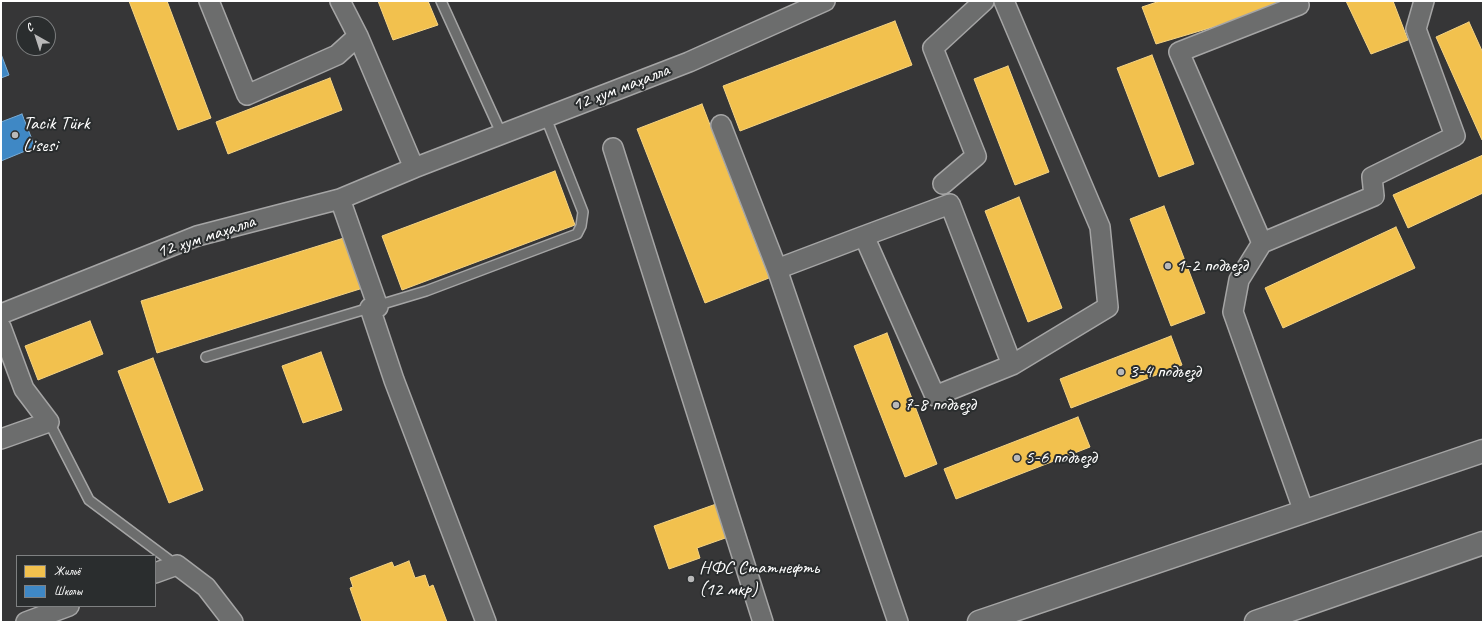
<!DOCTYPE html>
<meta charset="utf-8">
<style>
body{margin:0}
#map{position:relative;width:1484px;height:623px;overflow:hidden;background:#363637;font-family:Caveat,sans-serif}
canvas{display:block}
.frame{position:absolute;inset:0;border:2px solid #fff;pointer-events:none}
.legend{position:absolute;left:16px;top:555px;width:140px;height:52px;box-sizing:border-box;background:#2a2d2e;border:1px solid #7f8182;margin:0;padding:5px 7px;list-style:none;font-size:12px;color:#fff}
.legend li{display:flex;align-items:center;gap:8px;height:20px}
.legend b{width:20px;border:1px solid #7f8182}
.north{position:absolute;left:16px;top:16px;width:40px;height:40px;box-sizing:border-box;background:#2a2d2e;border:1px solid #7f8182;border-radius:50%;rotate:321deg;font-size:11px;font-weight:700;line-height:16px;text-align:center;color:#fff}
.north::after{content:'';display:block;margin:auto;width:14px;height:18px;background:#b9b9b9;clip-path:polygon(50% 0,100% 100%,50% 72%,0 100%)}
</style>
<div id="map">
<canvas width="1484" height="623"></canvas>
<div class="frame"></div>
<ul class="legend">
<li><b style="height:11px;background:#f2c14e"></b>Жильё</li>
<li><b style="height:11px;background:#3f88c5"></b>Школы</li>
</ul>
<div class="north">С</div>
</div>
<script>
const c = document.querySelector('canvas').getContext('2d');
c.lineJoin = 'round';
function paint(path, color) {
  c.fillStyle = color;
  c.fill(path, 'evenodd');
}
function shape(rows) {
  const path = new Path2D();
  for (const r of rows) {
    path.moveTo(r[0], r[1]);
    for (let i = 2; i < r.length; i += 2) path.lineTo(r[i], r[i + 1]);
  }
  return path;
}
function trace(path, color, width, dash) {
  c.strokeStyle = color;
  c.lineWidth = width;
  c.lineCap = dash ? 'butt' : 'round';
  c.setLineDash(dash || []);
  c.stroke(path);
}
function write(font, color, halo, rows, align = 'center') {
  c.font = font + ' Caveat,sans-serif';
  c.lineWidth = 4;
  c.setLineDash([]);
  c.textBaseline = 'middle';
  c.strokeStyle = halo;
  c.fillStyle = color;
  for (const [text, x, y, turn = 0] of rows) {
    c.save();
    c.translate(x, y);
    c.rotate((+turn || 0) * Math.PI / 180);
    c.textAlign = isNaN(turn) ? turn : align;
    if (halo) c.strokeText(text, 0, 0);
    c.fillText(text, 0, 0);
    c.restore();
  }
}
const homes = shape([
 [129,1,167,1,211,118,178,130,129,1],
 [378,1,428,1,438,25,393,40,378,1],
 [1160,1,1301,1,1156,44,1142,7,1160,1],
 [1346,1,1393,1,1408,40,1371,54,1346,1],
 [895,21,912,65,740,131,723,86,895,21],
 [1469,22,1483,53,1483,140,1482,140,1436,37,1469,22],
 [1152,55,1194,164,1159,177,1117,68,1152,55],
 [1008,66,1049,172,1015,185,974,79,1008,66],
 [330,78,342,110,228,154,216,122,330,78],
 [702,104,769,278,705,303,637,129,702,104],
 [1483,155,1483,193,1408,228,1393,195,1483,155],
 [555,171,575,225,402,290,382,236,555,171],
 [1019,197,1062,308,1028,322,985,211,1019,197],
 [1164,206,1205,313,1171,326,1130,219,1164,206],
 [1396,227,1415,268,1283,328,1265,288,1396,227],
 [347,237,363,288,157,353,141,301,347,237],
 [90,321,103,354,38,380,25,346,90,321],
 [887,333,937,464,905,477,854,346,887,333],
 [1171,336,1182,365,1071,408,1060,379,1171,336],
 [321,352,342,410,303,423,282,366,321,352],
 [153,358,203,490,169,503,118,371,153,358],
 [1078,417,1090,447,956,499,944,469,1078,417],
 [719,503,731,536,697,548,700,558,669,569,654,526,719,503],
 [409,561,415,578,425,575,429,587,433,585,447,622,362,622,350,588,353,587,350,578,392,562,394,567,409,561]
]);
const schools = shape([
 [1,54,9,75,1,78,1,54],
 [22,114,35,147,1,161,1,122,22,114]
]);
const lane = shape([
 [441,1,502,135],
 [206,357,426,291,577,234,581,226,583,212,546,118],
 [49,422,89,500,176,565]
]);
const street = shape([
 [209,1,247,95,337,55,358,36],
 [340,1,358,36,414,168],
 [1299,5,1179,52,1262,243,1239,280,1233,312,1304,512],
 [721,125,777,269],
 [613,148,763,622],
 [943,184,976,156,933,48,984,1],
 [340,199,378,307],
 [864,236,950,204,1012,365],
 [1262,243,1374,196,1372,177,1455,136,1416,29,1424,1],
 [370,308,394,380,486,622],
 [1,314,197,236,340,199,414,168,689,62,825,1],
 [1,327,24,389,49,422,1,439],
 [155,573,177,565,206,587,233,622],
 [26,622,69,606],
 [898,622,777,269,864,236,935,396,1012,365,1108,307,1100,227,1004,1]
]);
const secondary = shape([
 [979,622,1483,451],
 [1256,622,1483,543]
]);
const markers = [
 [15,135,4,"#b9b9b9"],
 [1168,266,4,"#b9b9b9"],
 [1121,372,4,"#b9b9b9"],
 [896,405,4,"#b9b9b9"],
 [1017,458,4,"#b9b9b9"],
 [691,579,4,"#b9b9b9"]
];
const streetNames = [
 ["12 ҳум маҳалла",621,88,-21],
 ["12 ҳум маҳалла",206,237,-18]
];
const poiNames = [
 ["Tacik Türk",23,124],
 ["Lisesi",23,146],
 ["1-2 подъезд",1176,266],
 ["3-4 подъезд",1129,372],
 ["7-8 подъезд",904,405],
 ["5-6 подъезд",1025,458],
 ["НФС Статнефть",699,568],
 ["(12 мкр)",699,590]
];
paint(homes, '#f2c14e');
trace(homes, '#f6d483', 1);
paint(schools, '#3f88c5');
trace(schools, '#79acd6', 1);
trace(lane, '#a5a5a5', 12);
trace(street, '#a5a5a5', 22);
trace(secondary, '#a5a5a5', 25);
trace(lane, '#6c6d6d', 9);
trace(street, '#6c6d6d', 19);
trace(secondary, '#6c6d6d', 22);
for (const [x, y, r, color] of markers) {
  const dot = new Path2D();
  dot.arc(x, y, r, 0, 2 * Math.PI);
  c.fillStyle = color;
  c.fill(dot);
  trace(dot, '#2a2d2e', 1.5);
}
write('19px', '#fff', '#2a2d2e', streetNames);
write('19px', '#fff', '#2a2d2e', poiNames, 'left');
</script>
